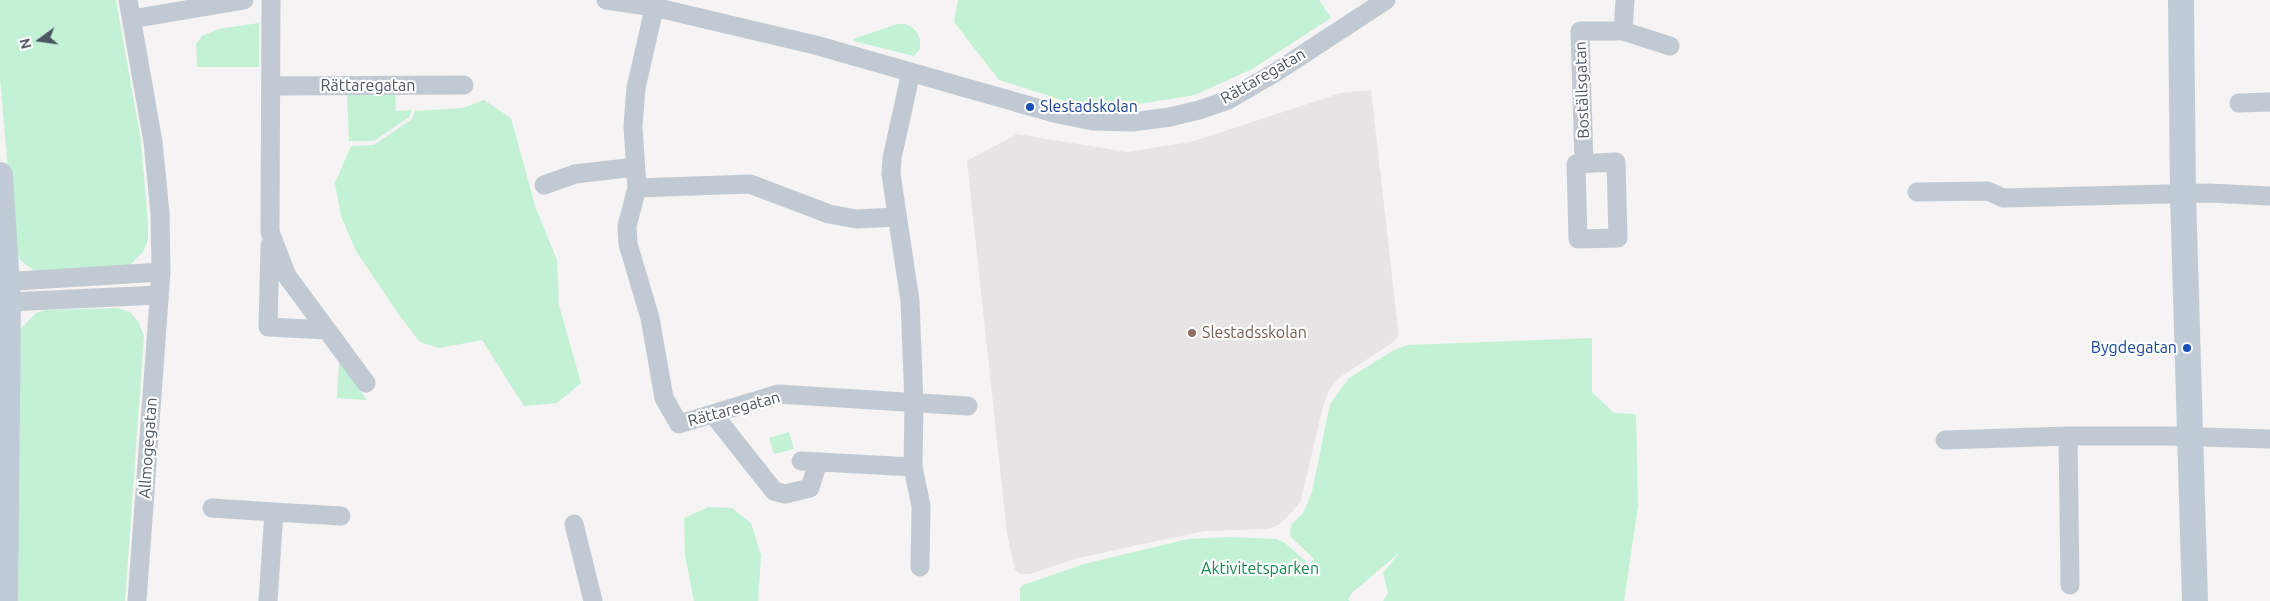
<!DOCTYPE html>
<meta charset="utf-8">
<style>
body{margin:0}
#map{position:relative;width:2270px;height:601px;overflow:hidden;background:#f5f3f3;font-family:Ubuntu,sans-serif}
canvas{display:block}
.north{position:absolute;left:15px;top:15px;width:50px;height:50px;-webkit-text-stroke:4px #fff;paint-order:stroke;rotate:256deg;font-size:14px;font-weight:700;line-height:20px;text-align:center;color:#4a5661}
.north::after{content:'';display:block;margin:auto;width:18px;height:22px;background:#4a5661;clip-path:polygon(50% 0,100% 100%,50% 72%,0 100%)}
</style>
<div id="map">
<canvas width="2270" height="601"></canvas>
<div class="north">N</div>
</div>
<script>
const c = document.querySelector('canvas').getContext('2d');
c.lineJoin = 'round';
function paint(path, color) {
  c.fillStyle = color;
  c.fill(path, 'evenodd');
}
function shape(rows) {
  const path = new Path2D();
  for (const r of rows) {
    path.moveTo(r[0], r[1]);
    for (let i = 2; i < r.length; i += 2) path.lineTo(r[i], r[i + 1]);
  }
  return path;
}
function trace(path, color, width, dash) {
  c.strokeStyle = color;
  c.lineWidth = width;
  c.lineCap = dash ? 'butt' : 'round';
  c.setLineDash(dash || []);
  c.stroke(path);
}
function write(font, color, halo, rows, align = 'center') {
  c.font = font + ' Ubuntu,sans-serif';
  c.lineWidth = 4.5;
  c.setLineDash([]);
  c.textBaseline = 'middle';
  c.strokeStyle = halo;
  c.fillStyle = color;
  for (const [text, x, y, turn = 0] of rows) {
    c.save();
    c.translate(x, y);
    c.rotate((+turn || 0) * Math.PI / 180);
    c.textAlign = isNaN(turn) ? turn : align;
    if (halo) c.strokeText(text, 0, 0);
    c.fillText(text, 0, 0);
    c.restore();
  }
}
const education = shape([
 [1371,90,1398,329,1398,337,1392,343,1340,377,1329,390,1323,406,1301,500,1292,512,1280,524,1269,529,1204,531,1078,558,1030,574,1021,574,1015,570,1007,534,967,161,1017,134,1126,152,1191,142,1341,93]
]);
const green = shape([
 [0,0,116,0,141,141,148,224,148,240,143,252,127,268,41,273,33,270,19,259,15,250,0,79],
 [958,0,1319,0,1331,18,1252,69,1195,95,1119,107,1075,104,999,80,954,22],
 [259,23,259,67,197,67,196,44,202,36,219,29],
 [897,24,905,24,912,27,918,34,920,40,920,49,914,56,854,41,853,39],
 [395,93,396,111,412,110,409,117,374,141,349,141,347,95],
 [484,100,511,118,536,209,557,260,559,305,581,383,557,403,524,406,482,340,439,348,420,342,399,315,356,251,341,216,335,183,351,146,374,145,412,119,415,111,463,108],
 [118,308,130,312,138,321,144,336,125,601,18,601,16,342,21,329,36,313,46,310],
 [1592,338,1592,392,1614,413,1635,414,1636,416,1638,506,1624,601,1383,601,1388,593,1383,573,1400,552,1352,593,1348,599,1350,601,1020,601,1020,589,1023,585,1084,564,1188,539,1228,537,1276,539,1285,543,1309,564,1314,559,1291,537,1290,531,1292,524,1303,513,1312,492,1330,404,1349,378,1394,350,1408,345],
 [339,362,367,400,337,398],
 [789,432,794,449,774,454,769,438],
 [709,507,732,508,751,523,761,555,758,601,694,601,685,556,684,518]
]);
const street = shape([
 [128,0,153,142,160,213,161,272,137,601],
 [271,0,270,232,287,276,366,383],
 [606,0,654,7,815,45,1058,114,1093,121,1132,122,1170,117,1199,110,1228,100,1276,72,1386,0],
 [656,0,636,88,633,126,637,188,627,226,628,244,650,318,664,398,679,424,778,394,968,406],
 [132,19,244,0],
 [1623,31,1670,46],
 [272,86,464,85],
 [2239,103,2270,102],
 [1616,162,1618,238,1578,239,1576,164,1616,162],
 [1584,163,1580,31,1623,31,1625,0],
 [544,185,575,174,635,167],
 [637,188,750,184,829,214,856,219,897,217],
 [1917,192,1988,191,2003,198,2209,193,2270,196],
 [270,245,268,327,327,330],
 [0,282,161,272],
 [0,297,8,302,159,295],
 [713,414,774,491,785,494,810,488,818,462],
 [2068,436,2070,585],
 [1945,440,2068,436,2166,436,2270,439],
 [801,461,913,467,914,403,910,301,891,174,892,158,911,72],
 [913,467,921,506,920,567],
 [212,508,274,512,268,601],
 [274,512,341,516],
 [574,524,593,601]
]);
const secondary = shape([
 [2181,0,2183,194,2195,601],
 [0,175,8,302,5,601]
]);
const markers = [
 [1030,107,5,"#1a4fb4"],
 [1192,333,5,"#8d6e63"],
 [2187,348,5,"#1a4fb4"]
];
const streetNames = [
 ["Rättaregatan",1263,76,-30],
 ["Rättaregatan",368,86],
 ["Boställsgatan",1582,90,-92],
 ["Rättaregatan",734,409,-15],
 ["Allmogegatan",148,448,-86]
];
const transitNames = [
 ["Slestadskolan",1040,107],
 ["Bygdegatan",2177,348,"right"]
];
const educationNames = [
 ["Slestadsskolan",1202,333]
];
const parkNames = [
 ["Aktivitetsparken",1260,569]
];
paint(education, '#e6e4e5');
paint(green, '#c3f1d5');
trace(street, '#c1cad2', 19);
trace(secondary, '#c1cbd6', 26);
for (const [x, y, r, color] of markers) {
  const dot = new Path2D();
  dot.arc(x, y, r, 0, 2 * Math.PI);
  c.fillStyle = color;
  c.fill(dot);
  trace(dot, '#fff', 2);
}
write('16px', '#4a5661', '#fff', streetNames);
write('16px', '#164399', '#fff', transitNames, 'left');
write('16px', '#785e54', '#fff', educationNames, 'left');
write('16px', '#17864f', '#fff', parkNames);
</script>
